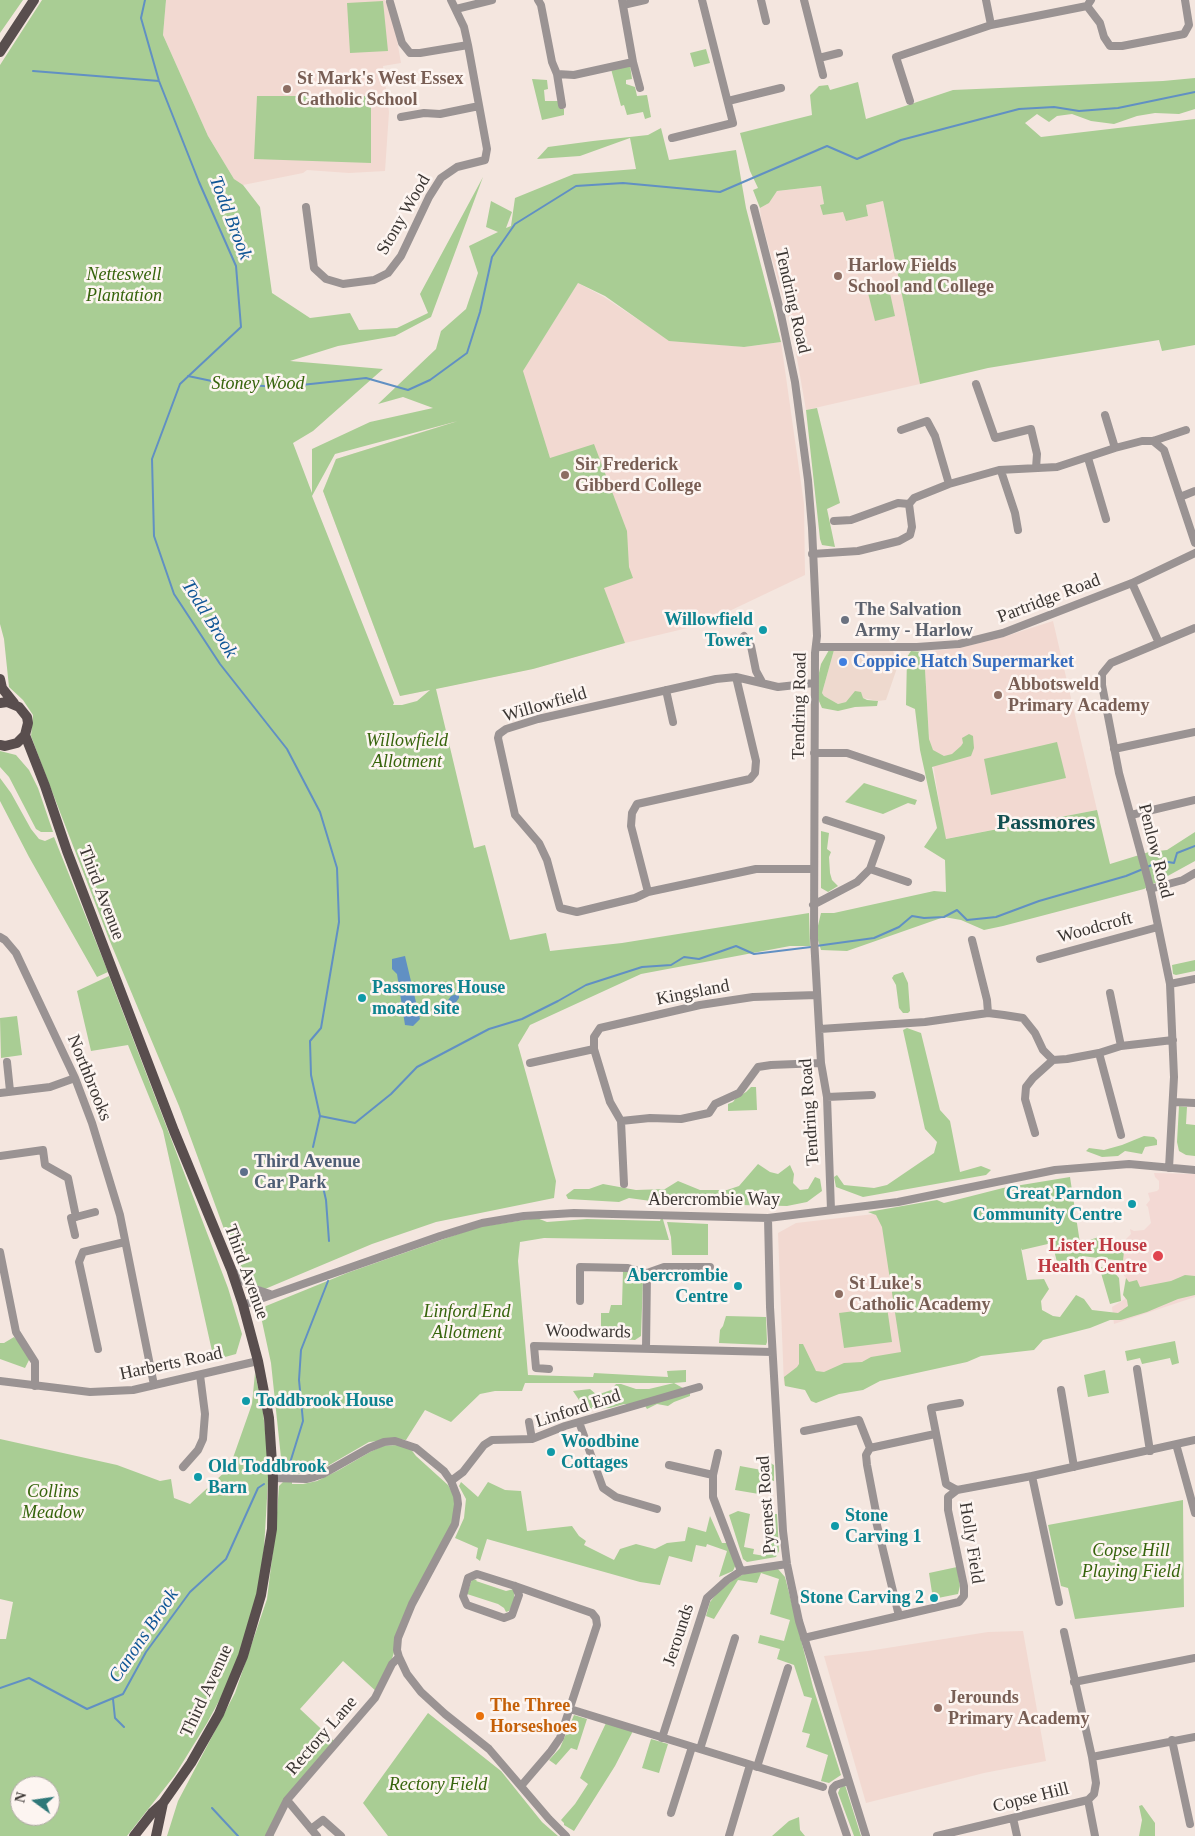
<!DOCTYPE html>
<style>
body{margin:0}
#map{position:relative;width:1195px;height:1836px;overflow:hidden;background:#f4e6df;font-family:Georgia,serif}
canvas{display:block}
.north{position:absolute;left:10px;top:1776px;width:50px;height:50px;box-sizing:border-box;background:#fdf5f1;border:1px solid #afa9a5;border-radius:50%;rotate:284deg;font-size:14px;font-weight:700;line-height:20px;text-align:center;color:#3b3633}
.north::after{content:'';display:block;margin:auto;width:18px;height:22px;background:#2f7879;clip-path:polygon(50% 0,100% 100%,50% 72%,0 100%)}
</style>
<div id="map">
<canvas width="1195" height="1836"></canvas>
<div class="north">N</div>
</div>
<script>
const c = document.querySelector('canvas').getContext('2d');
c.lineJoin = 'round';
function paint(path, color) {
  c.fillStyle = color;
  c.fill(path, 'evenodd');
}
function shape(rows) {
  const path = new Path2D();
  for (const r of rows) {
    path.moveTo(r[0], r[1]);
    for (let i = 2; i < r.length; i += 2) path.lineTo(r[i], r[i + 1]);
  }
  return path;
}
function trace(path, color, width, dash) {
  c.strokeStyle = color;
  c.lineWidth = width;
  c.lineCap = dash ? 'butt' : 'round';
  c.setLineDash(dash || []);
  c.stroke(path);
}
function write(font, color, halo, rows, align = 'center') {
  c.font = font + ' Georgia,serif';
  c.lineWidth = 5;
  c.setLineDash([]);
  c.textBaseline = 'middle';
  c.strokeStyle = halo;
  c.fillStyle = color;
  for (const [text, x, y, turn = 0] of rows) {
    c.save();
    c.translate(x, y);
    c.rotate((+turn || 0) * Math.PI / 180);
    c.textAlign = isNaN(turn) ? turn : align;
    if (halo) c.strokeText(text, 0, 0);
    c.fillText(text, 0, 0);
    c.restore();
  }
}
const built = shape([
 [834,650,893,650,897,668,886,700,878,701,863,698,838,704,824,696,822,693]
]);
const education = shape([
 [166,0,385,0,395,28,401,63,383,66,389,112,385,171,349,173,307,170,303,173,243,185,239,184,234,179,208,136,163,35],
 [822,186,824,204,821,205,843,212,868,215,866,205,883,201,920,384,806,410,792,330,761,219,760,208,769,203,777,191],
 [578,283,604,297,669,340,744,347,781,342,804,504,805,575,700,625,625,643,533,669,400,696,323,491,336,459,479,414,523,371],
 [1053,621,1097,810,945,839,929,739,924,652,960,648,1003,637],
 [883,1213,909,1355,814,1385,784,1385,778,1233,796,1223],
 [1023,1631,1046,1761,984,1773,866,1803,824,1656,868,1651,988,1632]
]);
const medical = shape([
 [1154,1173,1195,1174,1195,1297,1114,1324,1112,1307,1125,1299,1126,1278,1119,1269,1122,1243,1131,1234,1130,1229,1134,1231,1144,1230,1151,1223,1148,1207,1146,1205,1150,1200,1148,1193,1157,1191,1159,1189,1159,1181,1155,1177]
]);
const green = shape([
 [0,0,23,0,0,33],
 [42,0,166,0,163,35,208,136,234,179,243,185,260,207,272,293,310,318,350,313,359,330,397,328,428,313,420,294,483,177,431,317,395,336,338,346,290,361,383,369,313,431,293,443,312,493,312,449,370,422,433,408,403,397,378,404,436,349,441,331,466,309,478,273,469,246,498,232,486,227,491,201,512,212,506,228,511,226,515,198,574,174,636,169,630,138,580,156,537,159,548,147,593,141,648,135,661,128,669,160,736,150,746,208,781,342,744,347,669,341,605,296,578,283,523,371,550,458,594,444,627,531,629,567,633,578,604,588,625,643,533,669,436,689,474,848,485,845,510,940,546,933,550,951,622,943,809,913,810,946,790,946,641,974,530,1025,518,1045,556,1181,554,1198,436,1222,372,1244,265,1289,254,1284,240,1268,224,1229,179,1106,109,939,43,768,31,736,33,715,23,700,9,687,4,639,0,624,0,65],
 [458,421,336,459,323,491,400,696,430,690,417,701,402,705,393,705,394,703,312,496,335,454],
 [383,1,388,51,350,53,347,3],
 [706,49,710,63,694,67,690,53],
 [630,65,632,79,626,80,626,84,635,87,637,96,647,95,651,117,645,119,643,112,627,115,624,105,621,106,611,69],
 [1195,78,1195,109,1179,114,1155,113,1137,116,1114,124,1091,121,1072,114,1057,116,1049,122,1037,114,1025,123,1041,137,1195,119,1195,345,1162,351,1159,340,988,368,920,384,883,201,866,205,868,216,846,221,843,212,823,215,820,205,824,204,821,186,777,191,769,203,760,208,753,190,758,188,750,171,740,133,812,115,810,95,819,86,828,85,830,90,858,82,866,119,953,90,1163,81],
 [532,79,547,80,548,89,544,90,545,101,558,101,559,108,564,109,564,115,542,120],
 [257,96,371,96,371,163,254,159],
 [888,284,895,316,875,321,867,289],
 [817,408,840,503,827,509,835,547,822,545,820,539,806,410],
 [829,650,834,650,822,693,824,696,838,704,846,702,855,691,861,692,863,698,867,700,878,701,877,706,855,707,838,711,822,708,818,699,816,686,821,664],
 [911,651,924,652,929,739,933,750,944,756,952,754,961,746,963,743,962,738,969,734,973,736,974,748,971,756,932,767,946,839,1097,810,1110,864,1149,852,1167,850,1195,832,1195,861,1144,889,1003,926,984,930,961,920,944,917,847,951,821,950,816,934,821,913,834,913,934,891,946,892,945,860,924,847,937,828,920,750,915,709,906,705,907,657],
 [1057,742,1066,778,991,795,984,759],
 [0,751,16,755,29,770,38,788,53,832,41,832,36,829,9,777,0,767],
 [0,778,11,793,31,829,39,839,45,841,54,837,108,972,97,977,29,857,0,801],
 [864,783,917,800,915,805,908,803,883,814,845,802],
 [821,831,829,833,827,849,831,852,829,857,830,873,832,880,838,886,828,892,821,888],
 [1195,960,1195,971,1176,975,1173,974,1172,965],
 [903,972,908,983,910,1011,908,1013,903,1013,899,1008,896,985,892,978,894,975],
 [109,976,228,1288,242,1334,236,1354,214,1360,163,1131,128,1045,91,1051,77,991],
 [17,1016,22,1055,1,1058,0,1018],
 [907,1028,921,1033,940,1110,950,1121,960,1172,981,1166,991,1170,986,1175,863,1197,836,1187,834,1177,837,1175,844,1185,874,1188,887,1185,934,1153,937,1142,925,1129,903,1030],
 [751,1087,756,1087,757,1110,728,1111,728,1104,733,1102,736,1098,746,1092],
 [1179,1106,1187,1107,1186,1124,1195,1125,1195,1156,1186,1155,1179,1151,1177,1142],
 [1144,1136,1154,1137,1157,1140,1157,1145,1145,1147,1142,1154,1125,1151,1118,1156,1102,1157,1086,1151,1089,1148,1104,1150,1122,1145],
 [758,1164,770,1172,778,1174,790,1165,794,1174,793,1183,800,1190,808,1189,815,1177,820,1179,822,1191,807,1202,787,1206,695,1204,658,1202,629,1198,619,1202,568,1199,566,1195,574,1189,589,1189,603,1184,636,1190,665,1189,678,1181,700,1190,727,1190,739,1186],
 [1070,1177,1080,1243,1102,1236,1108,1238,1124,1251,1123,1261,1082,1256,1083,1266,1079,1271,1060,1273,1052,1243,1022,1250,1021,1248,1027,1280,1044,1279,1049,1289,1041,1301,1042,1310,1053,1316,1060,1317,1076,1295,1084,1299,1092,1310,1118,1313,1128,1306,1127,1300,1123,1295,1126,1278,1129,1282,1137,1280,1140,1287,1171,1281,1185,1275,1195,1276,1195,1295,1178,1299,1147,1312,1121,1320,1110,1320,1090,1328,1043,1340,1034,1350,981,1356,967,1362,880,1381,863,1390,839,1394,816,1403,811,1401,805,1390,785,1386,784,1377,797,1367,799,1364,799,1344,803,1344,816,1371,824,1372,844,1363,862,1362,871,1357,901,1352,882,1227,876,1215,868,1212,937,1200,944,1203,1003,1188],
 [662,1216,669,1240,544,1238,520,1242,518,1261,528,1375,593,1377,594,1373,668,1377,667,1371,686,1370,686,1382,674,1383,690,1392,690,1396,674,1402,668,1406,657,1404,647,1409,644,1404,624,1404,610,1408,592,1409,583,1406,573,1391,590,1389,597,1395,611,1390,616,1384,621,1384,636,1389,649,1389,674,1383,525,1383,522,1391,495,1391,480,1394,451,1422,425,1410,406,1440,395,1439,369,1442,319,1471,293,1475,293,1471,291,1474,288,1473,282,1467,271,1363,260,1312,266,1306,347,1273,478,1227,537,1218,547,1222,587,1219,660,1221],
 [667,1222,708,1224,708,1255,672,1255,671,1237],
 [1101,1267,1113,1271,1119,1278,1121,1301,1110,1304,1101,1273],
 [623,1271,638,1273,643,1279,641,1336,635,1340,601,1338,601,1313,609,1313,611,1305,622,1305],
 [887,1307,892,1342,844,1348,839,1313],
 [726,1316,766,1317,767,1342,766,1345,719,1343,720,1330,723,1326],
 [14,1337,32,1354,25,1368,0,1359,0,1343,4,1343],
 [1175,1341,1179,1363,1172,1365,1170,1358,1142,1364,1140,1358,1127,1361,1125,1351],
 [1105,1370,1109,1393,1088,1397,1084,1375],
 [255,1373,263,1412,269,1464,264,1549,257,1597,246,1635,226,1688,207,1723,175,1775,127,1836,0,1836,0,1639,6,1639,13,1602,0,1599,0,1439,117,1465,160,1481,171,1479,174,1498,190,1504,228,1469,234,1455,252,1404],
 [20,1786,50,1786,50,1816,20,1816],
 [397,1445,410,1448,416,1456,448,1485,458,1504,451,1529,412,1597,389,1668,378,1693,343,1661,300,1709,334,1741,270,1829,274,1836,167,1836,178,1801,235,1693,267,1599,276,1526,279,1486,283,1482,292,1481,292,1484,303,1484,317,1481,339,1470,370,1452,383,1446],
 [770,1463,774,1465,774,1481,763,1480,759,1494,735,1490,740,1466,767,1471],
 [461,1482,478,1497,488,1482,505,1490,521,1491,527,1531,572,1526,579,1536,586,1541,584,1545,614,1560,620,1549,636,1544,655,1549,667,1543,685,1541,688,1527,706,1532,710,1516,722,1543,728,1543,736,1564,733,1571,719,1577,727,1551,707,1544,706,1547,696,1545,692,1562,669,1556,660,1585,640,1582,487,1539,480,1561,476,1558,478,1548,455,1538,464,1518,466,1499,459,1486],
 [1183,1500,1184,1607,1075,1619,1068,1588,1061,1586,1048,1525],
 [738,1511,750,1514,744,1547,754,1549,753,1554,765,1556,775,1514,777,1514,779,1551,776,1557,747,1562,743,1559,729,1515],
 [957,1567,960,1586,958,1594,933,1599,929,1573],
 [778,1569,785,1577,813,1687,841,1775,829,1783,821,1781,828,1755,806,1747,810,1734,802,1732,812,1698,804,1696,794,1665,777,1659,780,1649,758,1643,760,1635,784,1641,790,1620,770,1614,779,1579,761,1573,757,1583,738,1580,714,1619,706,1616,710,1602,718,1592,736,1578,750,1571],
 [472,1579,477,1580,476,1581,506,1591,514,1589,514,1602,509,1611,506,1612,504,1608,498,1604,467,1594],
 [428,1713,501,1771,542,1822,558,1836,388,1836,363,1803],
 [574,1715,587,1719,577,1750,571,1748,556,1765,549,1760,560,1748],
 [606,1723,633,1731,615,1766,574,1831,564,1825,564,1823,561,1820,575,1804,588,1784,580,1778],
 [651,1739,668,1744,659,1773,642,1768],
 [845,1785,861,1836,854,1836,838,1793,840,1788],
 [1142,1805,1155,1823,1155,1836,1139,1836,1142,1820,1139,1806],
 [799,1817,800,1830,805,1836,772,1836,789,1821]
]);
const water = shape([
 [405,956,420,1019,413,1026,405,1025,397,974,392,969,392,959],
 [459,993,459,998,448,1013,444,1006,451,996]
]);
const stream = shape([
 [145,0,141,18,159,81,199,182,236,266,241,327,180,384,152,459,154,536,174,594,220,664,287,749,320,812,337,868,339,922,321,1028,310,1041,311,1075,320,1116,313,1147],
 [33,71,159,81],
 [188,376,226,384,283,387,366,378,408,390,430,380,467,353,480,312,492,257,515,224,576,186,623,183,720,192,827,146,857,159,901,140,1019,109,1054,107,1079,111,1118,108,1195,92],
 [1147,867,1162,861,1174,863,1177,853,1195,846],
 [816,946,874,938,899,927,912,916,924,918,944,917,957,910,967,920,996,917,1039,901,1126,876,1143,869],
 [320,1116,355,1123,391,1094,417,1067,489,1029,522,1019,558,1001,586,985,642,967,671,965,684,957,699,959,736,946,754,954,811,947],
 [320,1174,326,1200,329,1241],
 [284,1470,289,1466,303,1421,299,1380,301,1350,328,1281],
 [0,1688,29,1678,87,1709,123,1694,146,1652,190,1592,226,1559,258,1488,264,1484],
 [113,1699,115,1718,124,1727],
 [212,1808,238,1836]
]);
const minor = shape([
 [538,0,541,5,552,62,557,74,574,75,633,62,622,0],
 [761,0,766,21],
 [804,0,823,75],
 [390,2,402,43,410,53,420,53,468,45],
 [623,5,645,0],
 [1087,6,1100,23,1104,37,1110,46,1122,46,1184,34,1189,25,1185,0],
 [456,9,492,0],
 [991,25,1087,6,1091,0],
 [819,58,839,53],
 [633,62,640,88],
 [557,74,562,105],
 [728,101,781,88],
 [910,101,896,57,991,25,986,0],
 [401,117,424,113,440,114,479,106],
 [672,138,733,123,702,0],
 [306,207,314,268,326,279,343,284,374,280,388,273,401,256,429,197,441,178,457,167,485,160,487,149,468,45,464,27,451,0],
 [754,208,780,310,795,382,808,480,812,528,817,636,815,653,814,938,821,1063,827,1097,831,1210],
 [976,384,995,438,1031,429,1037,454,1036,468],
 [1105,415,1115,448],
 [901,430,927,421,935,436,949,484],
 [1153,441,1164,450,1195,543],
 [1088,458,1106,519],
 [1001,471,1015,513,1018,530],
 [1180,497,1195,491],
 [834,521,851,520,898,503,909,504],
 [812,554,858,551,899,541,910,535,912,527,909,504,914,498,949,484,999,470,1057,467,1115,448,1142,441,1153,441,1186,430],
 [1132,583,1159,643,1111,663,1102,674,1102,685,1119,773,1150,887,1170,984,1174,1077,1169,1168],
 [744,636,751,646,756,671,762,682],
 [1159,643,1195,628],
 [816,647,917,647,959,644,1003,633,1132,583,1195,553],
 [666,690,673,722],
 [1114,749,1195,732],
 [814,753,847,753,921,778],
 [1131,815,1195,800],
 [813,869,756,869,648,892,635,898,577,912,560,908,547,860,539,843,515,815,498,738,499,734,506,729,538,719,716,679,736,677,778,687,814,683],
 [870,869,908,882],
 [1150,889,1183,880,1195,873],
 [648,892,631,826,632,813,637,804,750,779,755,773,756,761,736,677],
 [813,905,857,882,870,869,881,838,826,820],
 [0,937,5,940,16,953,75,1078,92,1123,120,1215,154,1385],
 [972,940,987,1000,988,1013],
 [1040,959,1158,927],
 [1170,984,1195,979],
 [1110,993,1121,1046],
 [817,995,753,997,700,1005,600,1028,594,1037,594,1049,610,1102,621,1121,650,1118,681,1119,709,1113,715,1104,739,1093,758,1067,771,1065,821,1063],
 [820,1029,925,1022,988,1013,1004,1015,1023,1018,1035,1033,1043,1050,1053,1060,1067,1059,1099,1053,1121,1046,1173,1040],
 [1099,1053,1121,1135],
 [7,1062,10,1091],
 [530,1063,594,1049],
 [0,1093,50,1087,75,1078],
 [827,1097,872,1095],
 [1173,1102,1195,1103],
 [621,1121,624,1184],
 [1035,1133,1025,1099,1026,1087,1033,1078,1053,1060],
 [0,1156,43,1150,45,1165,68,1178,76,1217,71,1218,75,1235],
 [76,1217,95,1212],
 [768,1218,770,1307,783,1531,787,1564,799,1621,866,1836],
 [0,1252,16,1332,35,1362,35,1386],
 [232,1270,243,1281,255,1289,270,1294],
 [580,1301,580,1267,628,1268,647,1273],
 [243,1305,440,1236,482,1223,524,1216,574,1213,768,1218,898,1202,1055,1170,1129,1164,1195,1170],
 [98,1349,79,1262,83,1252,125,1242],
 [646,1349,647,1273,664,1267,710,1267],
 [549,1369,536,1368,534,1346,772,1352],
 [1137,1369,1150,1451],
 [0,1381,90,1392,133,1390,258,1361],
 [1061,1390,1074,1467],
 [529,1422,532,1439],
 [579,1422,603,1488,616,1497,657,1509],
 [804,1431,859,1420,870,1448],
 [1176,1444,1195,1513],
 [718,1453,713,1475,713,1497,741,1571],
 [669,1465,713,1475],
 [183,1467,198,1450,203,1439,205,1414,200,1375],
 [1032,1476,1195,1440],
 [273,1478,306,1479,314,1477,323,1474,369,1448,384,1442,395,1441,416,1448,444,1471,451,1481,457,1496,458,1504,455,1524,412,1604,398,1638,397,1650,399,1657,407,1674,421,1692,445,1714,489,1749,549,1819,566,1836],
 [451,1481,463,1472,484,1445,492,1440,532,1439,565,1426,699,1387],
 [957,1490,946,1484,931,1408,960,1403],
 [515,1586,519,1595,512,1615,504,1618,467,1605,463,1596,468,1578,477,1574,515,1586,592,1613,596,1618,597,1625,560,1738,551,1751,521,1786],
 [899,1616,876,1521,876,1512,867,1465,866,1455,870,1448,935,1434],
 [804,1638,959,1602,964,1596,964,1586,948,1510,948,1497,957,1490,1032,1476,1059,1602],
 [1074,1682,1195,1658],
 [570,1709,823,1787],
 [662,1738,707,1598,727,1580,741,1571,787,1564],
 [1172,1740,1190,1824],
 [700,1749,735,1638],
 [1092,1757,1195,1737],
 [757,1767,788,1668],
 [287,1800,317,1836],
 [1088,1800,1095,1836],
 [671,1813,692,1747],
 [1013,1818,1017,1836],
 [311,1829,323,1820,341,1836],
 [269,1836,287,1800,375,1698,392,1664,399,1657],
 [729,1836,750,1765],
 [847,1836,832,1792,833,1788,836,1785,848,1781],
 [937,1836,1088,1800,1094,1794,1096,1783,1092,1757,1064,1632]
]);
const major = shape([
 [0,52,34,0],
 [0,679,2,688,14,703],
 [0,703,7,702,19,707,27,717,28,723,25,735,17,743,5,746,0,745],
 [25,735,45,786,67,851,174,1131,231,1269,243,1305,258,1361,269,1418,273,1478,272,1529,261,1595,243,1656,219,1714,191,1763,163,1803,152,1813,134,1836],
 [156,1836,163,1803]
]);
const markers = [
 [287,89,5,"#8d6e63"],
 [838,276,5,"#8d6e63"],
 [565,475,5,"#8d6e63"],
 [845,620,5,"#6b7280"],
 [763,630,5,"#0f9aa8"],
 [843,662,5,"#3f7fe0"],
 [998,695,5,"#8d6e63"],
 [362,998,5,"#0f9aa8"],
 [244,1172,5,"#5c6f8a"],
 [1132,1204,5,"#0f9aa8"],
 [1158,1256,6,"#e0444e"],
 [738,1286,5,"#0f9aa8"],
 [839,1294,5,"#8d6e63"],
 [246,1401,5,"#0f9aa8"],
 [551,1452,5,"#0f9aa8"],
 [198,1477,5,"#0f9aa8"],
 [835,1526,5,"#0f9aa8"],
 [934,1598,5,"#0f9aa8"],
 [938,1708,5,"#8d6e63"],
 [480,1716,5,"#e8710a"]
];
const educationNames = [
 ["St Mark's West Essex",297,79],
 ["Catholic School",297,100],
 ["Harlow Fields",848,266],
 ["School and College",848,287],
 ["Sir Frederick",575,465],
 ["Gibberd College",575,486],
 ["Abbotsweld",1008,685],
 ["Primary Academy",1008,706],
 ["St Luke's",849,1284],
 ["Catholic Academy",849,1305],
 ["Jerounds",948,1698],
 ["Primary Academy",948,1719]
];
const streetNames = [
 ["Stony Wood",404,215,-60],
 ["Tendring Road",792,301,77],
 ["Partridge Road",1049,599,-21],
 ["Willowfield",545,705,-16],
 ["Tendring Road",800,706,-89],
 ["Penlow Road",1155,851,76],
 ["Third Avenue",101,893,69],
 ["Woodcroft",1095,928,-15],
 ["Kingsland",693,993,-11],
 ["Northbrooks",89,1078,68],
 ["Tendring Road",810,1112,-94],
 ["Abercrombie Way",714,1200],
 ["Third Avenue",246,1272,70],
 ["Woodwards",588,1332,1],
 ["Harberts Road",171,1364,-12],
 ["Linford End",578,1409,-18],
 ["Pyenest Road",767,1505,-94],
 ["Holly Field",971,1543,81],
 ["Jerounds",679,1635,-72],
 ["Third Avenue",207,1691,-65],
 ["Rectory Lane",322,1736,-49],
 ["Copse Hill",1031,1798,-14]
];
const parkNames = [
 ["Netteswell",124,275],
 ["Plantation",124,296],
 ["Stoney Wood",258,384],
 ["Willowfield",407,741],
 ["Allotment",407,762],
 ["Linford End",467,1312],
 ["Allotment",467,1333],
 ["Collins",53,1492],
 ["Meadow",53,1513],
 ["Copse Hill",1131,1551],
 ["Playing Field",1131,1572],
 ["Rectory Field",438,1785]
];
const worshipNames = [
 ["The Salvation",855,610],
 ["Army - Harlow",855,631]
];
const cultureNames = [
 ["Willowfield",753,620,"right"],
 ["Tower",753,641,"right"],
 ["Passmores House",372,988],
 ["moated site",372,1009],
 ["Great Parndon",1122,1194,"right"],
 ["Community Centre",1122,1215,"right"],
 ["Abercrombie",728,1276,"right"],
 ["Centre",728,1297,"right"],
 ["Toddbrook House",256,1401],
 ["Woodbine",561,1442],
 ["Cottages",561,1463],
 ["Old Toddbrook",208,1467],
 ["Barn",208,1488],
 ["Stone",845,1516],
 ["Carving 1",845,1537],
 ["Stone Carving 2",924,1598,"right"]
];
const shopNames = [
 ["Coppice Hatch Supermarket",853,662]
];
const serviceNames = [
 ["Third Avenue",254,1162],
 ["Car Park",254,1183]
];
const healthNames = [
 ["Lister House",1147,1246],
 ["Health Centre",1147,1267]
];
const foodNames = [
 ["The Three",490,1706],
 ["Horseshoes",490,1727]
];
const waterNames = [
 ["Todd Brook",230,218,69],
 ["Todd Brook",209,619,58],
 ["Canons Brook",144,1636,-56]
];
const districtNames = [
 ["Passmores",1046,823]
];
paint(built, '#eed9ce');
paint(education, '#f2d9d1');
paint(medical, '#f3d9d4');
paint(green, '#a9cd94');
paint(water, '#6190c3');
trace(stream, '#6190c3', 2);
trace(minor, '#9a9393', 8);
trace(major, '#594e4e', 10);
for (const [x, y, r, color] of markers) {
  const dot = new Path2D();
  dot.arc(x, y, r, 0, 2 * Math.PI);
  c.fillStyle = color;
  c.fill(dot);
  trace(dot, '#fdf5f1', 2);
}
write('bold 18px', '#785e54', '#fdf5f1', educationNames, 'left');
write('18px', '#3b3633', '#fdf5f1', streetNames);
write('italic 18px', '#36640c', '#fdf5f1', parkNames);
write('bold 18px', '#5b616d', '#fdf5f1', worshipNames, 'left');
write('bold 18px', '#0d838f', '#fdf5f1', cultureNames, 'left');
write('bold 18px', '#366cbe', '#fdf5f1', shopNames, 'left');
write('bold 18px', '#4e5e75', '#fdf5f1', serviceNames, 'left');
write('bold 18px', '#be3a42', '#fdf5f1', healthNames, 'right');
write('bold 18px', '#c56008', '#fdf5f1', foodNames, 'left');
write('italic 19px', '#105696', '#fdf5f1', waterNames);
write('bold 22px', '#135051', '#fdf5f1', districtNames);
</script>
